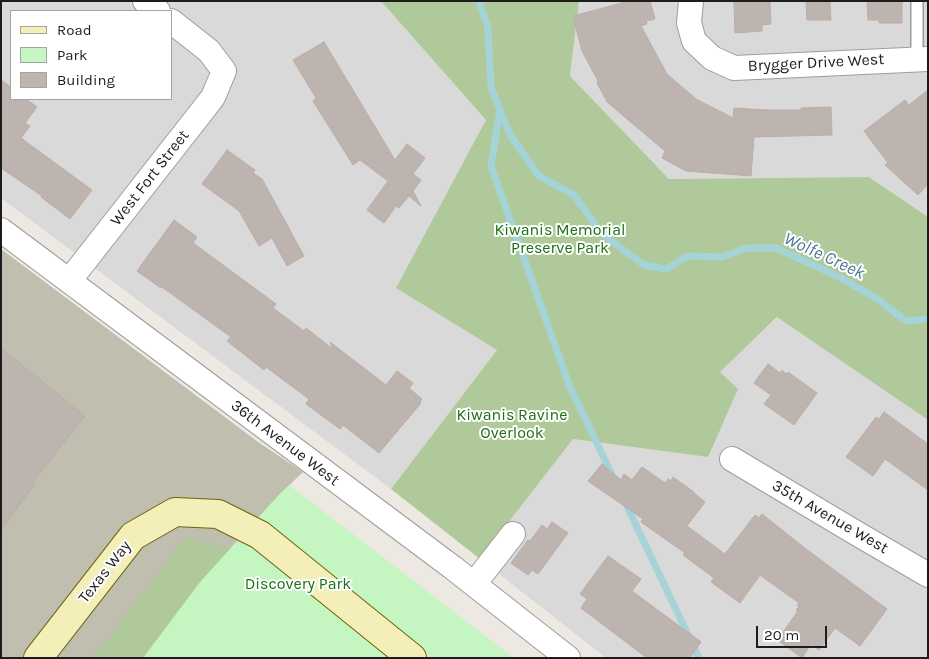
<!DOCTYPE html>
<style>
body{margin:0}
#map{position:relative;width:929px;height:659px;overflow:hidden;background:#ede8e2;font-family:Karla,sans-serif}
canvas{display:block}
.frame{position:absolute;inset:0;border:2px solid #1c1c1c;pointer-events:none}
.legend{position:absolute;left:10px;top:10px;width:162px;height:90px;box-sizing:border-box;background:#fff;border:1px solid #a4a4a4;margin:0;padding:6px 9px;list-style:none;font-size:15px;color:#1c1c1c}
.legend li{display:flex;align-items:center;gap:10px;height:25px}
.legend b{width:25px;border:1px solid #a4a4a4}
.scale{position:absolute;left:756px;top:626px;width:71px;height:22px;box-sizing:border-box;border:2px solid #1c1c1c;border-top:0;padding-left:6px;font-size:15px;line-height:18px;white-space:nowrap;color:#1c1c1c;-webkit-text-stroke:4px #fff;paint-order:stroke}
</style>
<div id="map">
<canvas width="929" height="659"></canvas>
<div class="frame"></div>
<ul class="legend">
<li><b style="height:6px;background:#f4eeb9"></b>Road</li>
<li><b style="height:14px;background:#c5f5c1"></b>Park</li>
<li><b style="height:14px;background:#bdb3af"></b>Building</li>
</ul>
<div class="scale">20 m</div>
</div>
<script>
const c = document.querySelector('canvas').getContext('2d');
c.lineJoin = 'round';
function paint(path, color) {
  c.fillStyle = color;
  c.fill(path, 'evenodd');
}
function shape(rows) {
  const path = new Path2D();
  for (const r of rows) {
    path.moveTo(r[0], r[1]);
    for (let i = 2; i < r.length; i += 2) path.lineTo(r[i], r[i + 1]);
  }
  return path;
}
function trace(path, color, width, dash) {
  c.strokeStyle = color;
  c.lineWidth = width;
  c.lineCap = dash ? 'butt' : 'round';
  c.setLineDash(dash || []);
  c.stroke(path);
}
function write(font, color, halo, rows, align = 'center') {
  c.font = font + ' Karla,sans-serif';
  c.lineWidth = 4;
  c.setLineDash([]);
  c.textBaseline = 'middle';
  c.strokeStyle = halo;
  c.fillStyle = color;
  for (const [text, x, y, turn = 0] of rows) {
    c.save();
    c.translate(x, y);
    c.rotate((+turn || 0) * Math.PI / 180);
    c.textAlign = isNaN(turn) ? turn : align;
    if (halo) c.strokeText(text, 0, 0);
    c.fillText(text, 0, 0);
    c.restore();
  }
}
const residential = shape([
 [1,1,381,1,487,120,396,288,497,350,391,489,1,198],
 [11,11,171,11,171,99,11,99],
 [579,1,928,1,928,217,869,177,669,179,570,76],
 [778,317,928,420,928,658,606,658,480,559,573,439,708,457,719,372]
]);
const construction = shape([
 [1,249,258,442,303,472,278,496,200,582,143,658,1,658]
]);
const forest = shape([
 [381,1,579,1,570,76,669,179,869,177,928,217,928,420,777,317,720,372,738,389,708,457,573,439,480,559,391,489,497,350,396,288,486,120],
 [185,539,239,550,377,658,93,658]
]);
const park = shape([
 [289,485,514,658,143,658,200,582,278,496]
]);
const stream = shape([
 [479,1,488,28,491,87,510,135,539,176,574,195,602,234,644,265,666,269,688,256,722,257,746,248,776,248,837,276,876,298,906,321,928,319],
 [500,109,491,166,570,387,614,479],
 [625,502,699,658]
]);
const building = shape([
 [629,1,650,1,655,19,646,21,647,24,641,26,667,74,696,99,733,118,734,108,767,110,801,110,801,108,831,107,832,135,754,137,751,176,686,171,662,158,665,151,607,102,597,83,598,81,582,51,573,16,629,1],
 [734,1,770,1,771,24,762,25,762,31,735,33,734,1],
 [806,1,830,1,831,20,807,20,806,1],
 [867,1,902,1,902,23,879,23,879,20,868,20,867,1],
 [324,42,395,160,407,144,425,158,413,174,421,180,413,191,421,206,409,196,399,208,396,206,384,223,367,210,388,181,360,160,353,165,313,101,316,98,293,60,324,42],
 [1,80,11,87,11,99,26,99,37,107,25,123,30,126,21,138,92,190,70,219,41,197,42,196,1,168,1,80],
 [928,90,928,184,918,195,885,165,888,163,864,131,905,100,909,105,928,90],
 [227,150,255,170,253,173,262,179,304,256,287,266,272,238,259,246,239,211,202,184,227,150],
 [174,220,197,237,193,243,276,304,273,308,304,331,306,328,333,349,330,342,386,385,397,371,413,383,409,388,422,399,420,402,421,403,379,453,343,425,340,429,306,404,309,399,266,367,264,370,227,341,231,337,162,287,161,288,137,271,174,220],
 [1,348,85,416,32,483,34,485,1,530,1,348],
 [768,364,780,373,782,370,786,374,788,372,817,393,794,425,764,404,771,395,754,383,768,364],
 [884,412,928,444,928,490,885,459,873,476,846,457,876,417,879,419,884,412],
 [602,464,621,480,624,474,632,480,642,467,665,483,668,479,671,481,673,477,694,492,694,493,705,502,687,526,725,554,755,515,759,518,762,514,806,549,887,609,860,646,835,628,819,650,811,644,802,658,780,642,782,640,779,638,798,611,796,610,799,607,797,605,799,603,760,575,740,603,711,582,714,578,683,555,685,553,641,522,643,519,588,481,602,464],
 [552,522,568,533,538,574,532,570,528,575,511,563,528,540,530,541,542,525,547,529,552,522],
 [608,556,641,579,632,591,701,642,690,658,647,658,581,608,587,599,580,594,608,556]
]);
const lane = shape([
 [917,58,917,1]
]);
const street = shape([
 [145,1,158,11],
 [691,1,689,23,694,41,712,58,734,68,928,59],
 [1,230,452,567,568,658],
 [69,281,203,110,213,97,219,83,224,71,209,51,171,21],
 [732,459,856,533,928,575],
 [474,584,513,534]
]);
const secondary = shape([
 [38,658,133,536,175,512,218,514,260,535,412,658]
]);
const streetNames = [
 ["Brygger Drive West",816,63,-3],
 ["West Fort Street",150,178,-52],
 ["36th Avenue West",285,443,37],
 ["35th Avenue West",830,517,30],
 ["Texas Way",105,572,-52]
];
const parkNames = [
 ["Kiwanis Memorial",560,230],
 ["Preserve Park",560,248],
 ["Kiwanis Ravine",512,415],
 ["Overlook",512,433],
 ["Discovery Park",298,584]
];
const waterNames = [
 ["Wolfe Creek",824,256,25]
];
paint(residential, '#dad9d9');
paint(construction, '#c0beaf');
paint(forest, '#afc99a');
paint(park, '#c5f5c1');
trace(stream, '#a5d4d8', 7);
paint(building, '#bdb3af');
trace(building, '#bdada6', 1);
trace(lane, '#9d9d9d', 14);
trace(street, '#9d9d9d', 26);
trace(secondary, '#6a660c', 30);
trace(lane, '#fff', 11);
trace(street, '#fff', 24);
trace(secondary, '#f4eeb9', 28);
write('16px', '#1c1c1c', '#fff', streetNames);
write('16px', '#197113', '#fff', parkNames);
write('italic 18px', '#4a7a95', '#fff', waterNames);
</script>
